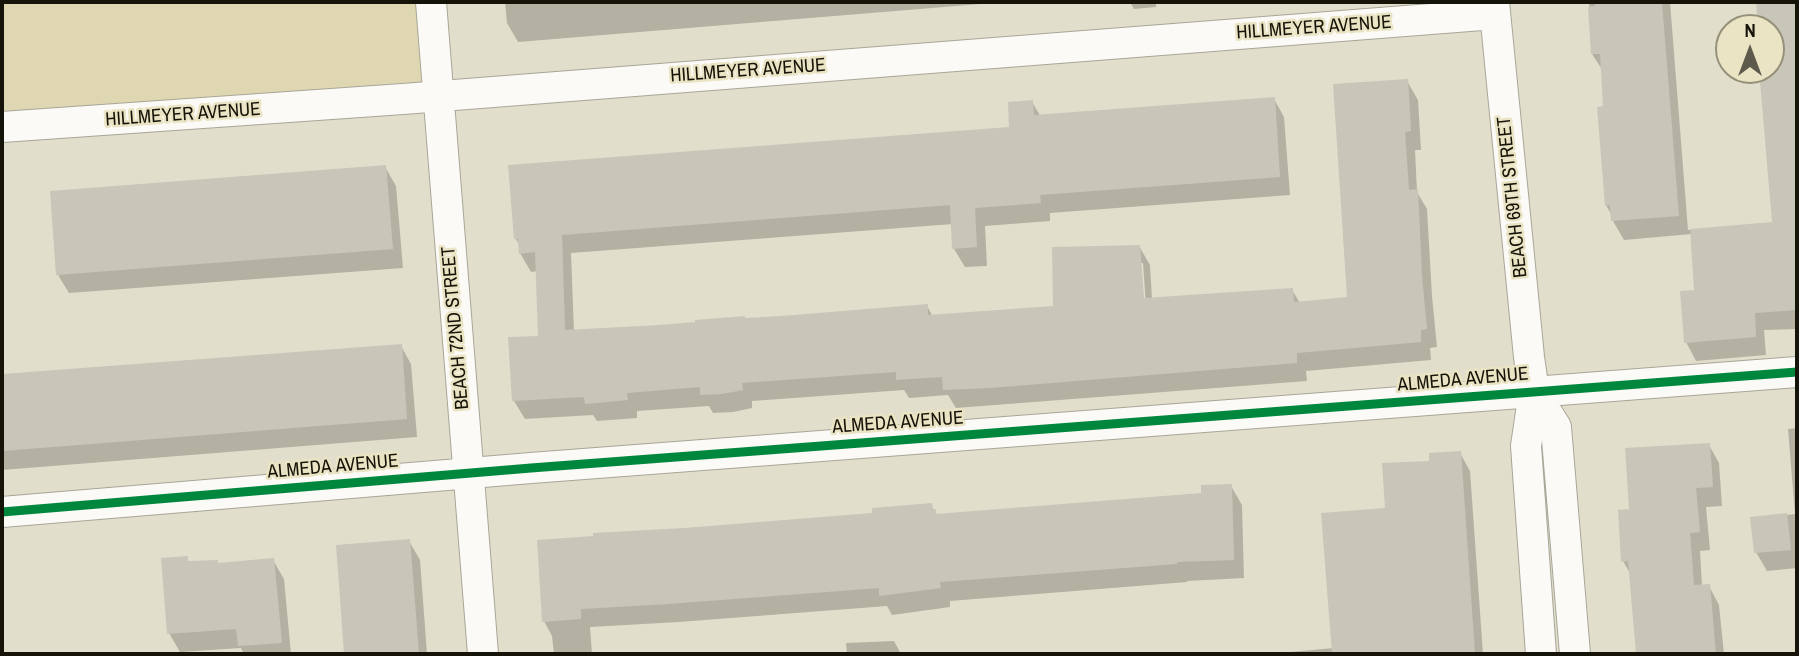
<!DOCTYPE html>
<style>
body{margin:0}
#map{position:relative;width:1799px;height:656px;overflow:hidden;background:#e2decc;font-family:"Archivo Narrow",sans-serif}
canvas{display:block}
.frame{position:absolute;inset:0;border:4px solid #161308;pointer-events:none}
.north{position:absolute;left:1715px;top:14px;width:70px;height:70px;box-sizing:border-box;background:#eae4c4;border:2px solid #959079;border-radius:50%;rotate:0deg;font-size:19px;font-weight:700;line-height:28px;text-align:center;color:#161308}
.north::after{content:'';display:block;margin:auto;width:24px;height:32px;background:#5d5a4d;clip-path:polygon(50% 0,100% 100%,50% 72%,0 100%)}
</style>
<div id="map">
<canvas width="1799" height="656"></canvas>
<div class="frame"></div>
<div class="north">N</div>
</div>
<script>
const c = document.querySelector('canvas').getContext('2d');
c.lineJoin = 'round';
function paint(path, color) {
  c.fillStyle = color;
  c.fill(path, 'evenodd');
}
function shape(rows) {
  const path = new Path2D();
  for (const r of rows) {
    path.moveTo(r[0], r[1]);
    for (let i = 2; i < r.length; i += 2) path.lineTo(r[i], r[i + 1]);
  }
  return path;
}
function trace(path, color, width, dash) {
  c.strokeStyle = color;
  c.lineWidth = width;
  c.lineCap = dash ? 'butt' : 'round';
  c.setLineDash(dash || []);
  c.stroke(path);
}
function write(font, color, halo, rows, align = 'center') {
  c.font = font + ' "Archivo Narrow",sans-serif';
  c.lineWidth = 5;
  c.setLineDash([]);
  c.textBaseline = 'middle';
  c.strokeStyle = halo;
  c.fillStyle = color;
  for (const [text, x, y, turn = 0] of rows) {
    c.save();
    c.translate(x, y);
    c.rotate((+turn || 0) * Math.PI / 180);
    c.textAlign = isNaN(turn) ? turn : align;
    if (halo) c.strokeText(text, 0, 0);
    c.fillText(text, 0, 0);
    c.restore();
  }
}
const green = shape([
 [2,2,431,2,437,96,2,127]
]);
const shadow = shape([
 [505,2,1005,2,518,42,507,23],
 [1130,2,1156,2,1156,7,1134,9],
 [1589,2,1670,2,1688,230,1774,223,1761,70,1771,70,1771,28,1759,28,1757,2,1797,2,1797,329,1764,330,1766,355,1696,361,1686,342,1696,291,1692,234,1624,240,1613,221,1612,216,1606,205,1603,71,1592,54],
 [1407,81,1418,100,1421,150,1415,150,1417,192,1427,209,1432,296,1437,347,1430,348,1431,360,1306,371,1307,381,956,408,948,395,909,398,904,390,752,401,752,408,733,412,713,413,709,406,637,411,637,418,597,421,593,415,525,419,514,401,540,337,538,271,531,272,520,253,520,246,516,239,1011,129,1032,102,1041,117,1274,99,1284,117,1290,195,1050,213,1050,221,985,226,987,266,965,267,954,249,953,224,571,253,574,332,927,306,933,317,1055,308,1139,246,1150,265,1152,299,1292,290,1300,303,1349,298],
 [1140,263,1143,263,1146,306,1142,307],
 [385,167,396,186,403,268,69,293,58,275],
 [401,346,411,364,417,437,2,470,2,376],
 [1797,428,1797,568,1767,571,1756,552,1752,519,1795,514,1788,429],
 [1709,445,1719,463,1722,506,1706,507,1710,550,1700,551,1702,586,1709,586,1719,605,1724,654,1638,654,1631,575,1623,561,1630,511],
 [1460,453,1470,471,1483,654,1290,654,1290,652,1334,648,1387,510,1431,462],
 [1231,486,1242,505,1244,578,1187,581,1187,582,950,601,950,607,892,615,887,606,679,622,590,627,592,654,554,654,552,636,544,621,539,542,874,515,931,505,938,516,1203,495],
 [409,541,420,560,427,654,346,654,338,547],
 [187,558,189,563,219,564,273,560,284,579,291,654,244,654,241,648,180,652,169,633],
 [894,641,901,654,847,654,846,643]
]);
const building = shape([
 [1595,2,1662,2,1679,216,1611,221,1610,205,1605,206,1597,107,1603,106,1600,54,1591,54,1589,23,1588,7,1595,6],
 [1756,2,1797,2,1797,310,1755,313,1756,337,1684,343,1680,291,1694,290,1690,229,1772,222,1759,70,1771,70,1771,28,1758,28],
 [1408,79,1411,131,1405,132,1409,190,1418,189,1422,276,1427,329,1421,330,1421,342,1297,353,1297,363,990,388,943,390,942,377,896,380,896,372,742,383,743,390,722,394,700,395,700,387,627,393,628,400,585,404,584,397,512,401,508,337,538,336,535,252,519,254,518,239,514,239,508,165,1009,127,1008,102,1033,100,1034,115,1275,97,1280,177,1040,195,1041,203,975,208,977,247,952,249,950,205,562,235,565,330,659,325,695,322,695,320,745,316,745,318,781,316,928,304,928,315,1053,306,1052,247,1140,245,1144,298,1293,288,1294,302,1347,297,1333,84],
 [386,165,393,249,56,275,50,191],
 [402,344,407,419,2,451,2,374],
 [1710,443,1713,487,1696,488,1700,532,1690,533,1694,585,1710,584,1716,654,1636,654,1628,561,1621,562,1618,510,1629,509,1625,448],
 [1461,451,1475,654,1332,654,1321,513,1385,508,1382,463,1429,461,1429,453],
 [1232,484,1234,560,1177,562,1177,564,940,582,941,588,879,596,879,588,668,604,581,609,581,619,542,622,537,540,593,536,593,533,684,528,872,513,872,508,932,503,933,510,936,509,936,514,1201,493,1201,485],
 [1787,513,1791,550,1754,553,1750,517],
 [410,539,419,654,344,654,336,545],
 [188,556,188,561,218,560,218,563,274,558,282,643,238,646,236,629,167,634,161,558]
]);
const street = shape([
 [431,2,483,654],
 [1494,2,1529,357,1534,392,1526,446,1541,654],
 [2,127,403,99,1495,14],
 [1534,392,1556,427,1575,654],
 [2,512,531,468,1797,372]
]);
const cycleway = shape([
 [2,512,531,468,1797,372]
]);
const streetNames = [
 ["HILLMEYER AVENUE",1314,28,-4],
 ["HILLMEYER AVENUE",748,71,-4],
 ["HILLMEYER AVENUE",183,115,-4],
 ["BEACH 69TH STREET",1513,197,-96],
 ["BEACH 72ND STREET",456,328,-95],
 ["ALMEDA AVENUE",1463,380,-5],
 ["ALMEDA AVENUE",898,423,-4],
 ["ALMEDA AVENUE",333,467,-5]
];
paint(green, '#ded7b2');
paint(shadow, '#0003');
paint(building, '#c8c6b8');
trace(street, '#a9a698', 32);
trace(street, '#fbfaf7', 30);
trace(cycleway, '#00873e', 9);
write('19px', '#161308', '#eae4c4', streetNames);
</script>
